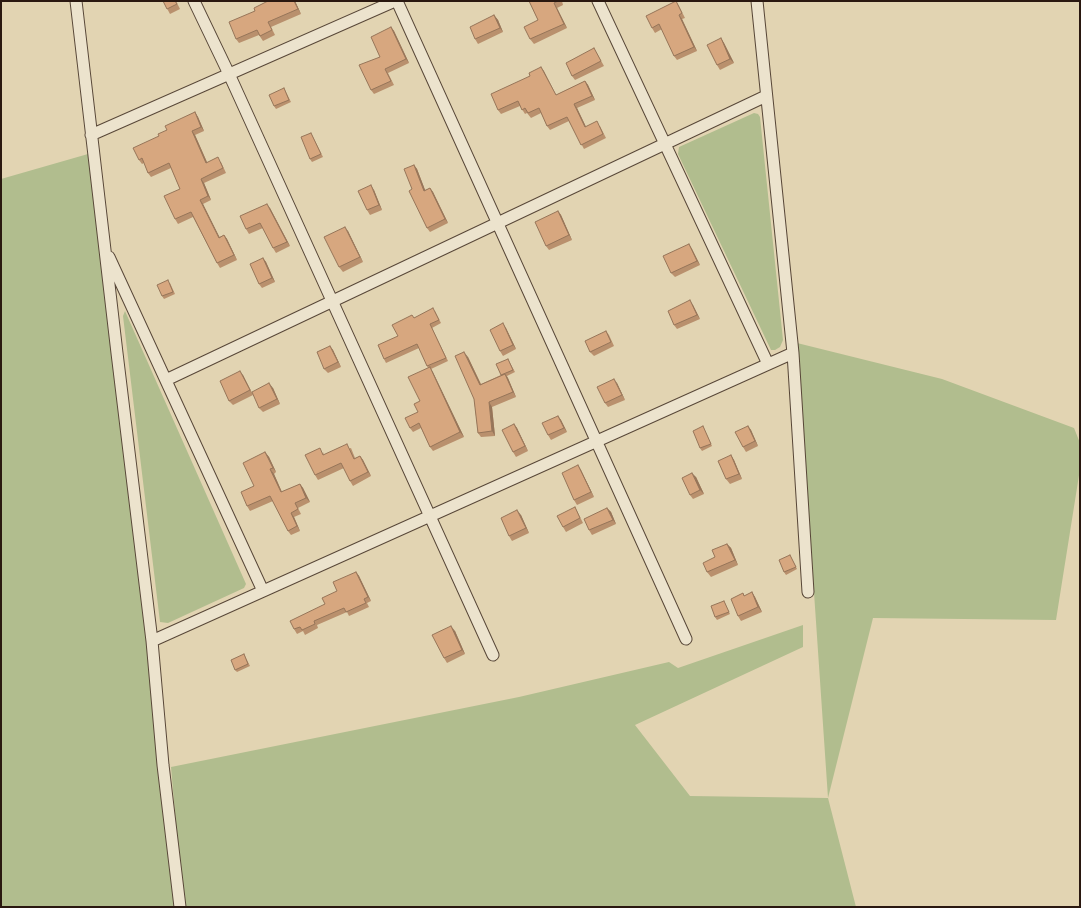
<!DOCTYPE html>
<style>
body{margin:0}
#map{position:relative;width:1081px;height:908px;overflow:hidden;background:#e2d4b2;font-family:"IM FELL Great Primer",serif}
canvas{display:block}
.frame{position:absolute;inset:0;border:2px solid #2a1810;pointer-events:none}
</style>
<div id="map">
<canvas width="1081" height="908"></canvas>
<div class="frame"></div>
</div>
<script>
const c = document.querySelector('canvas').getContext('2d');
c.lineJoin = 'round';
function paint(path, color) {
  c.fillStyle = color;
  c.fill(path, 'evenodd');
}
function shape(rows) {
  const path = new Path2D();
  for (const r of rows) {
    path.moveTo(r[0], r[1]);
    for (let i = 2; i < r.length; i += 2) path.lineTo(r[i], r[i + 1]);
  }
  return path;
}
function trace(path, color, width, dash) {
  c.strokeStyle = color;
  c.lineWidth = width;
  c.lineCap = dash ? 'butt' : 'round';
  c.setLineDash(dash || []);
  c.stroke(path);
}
const green = shape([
 [754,113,758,114,760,117,783,340,780,347,775,350,771,350,678,154,679,147],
 [88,154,146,638,176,907,1,907,1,179],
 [125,311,246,584,244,588,168,623,160,622,123,316],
 [797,343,942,379,1074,428,1080,443,1080,469,1056,620,873,618,828,798,856,907,183,907,171,767,519,697,669,662,678,668,803,625,803,647,635,725,690,796,828,798]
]);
const street = shape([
 [76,1,117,353,152,641,163,765,180,907],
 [194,1,229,74,493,655],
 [397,1,686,639],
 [598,1,768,364],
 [757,1,793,353,808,592],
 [91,135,395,1],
 [109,257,263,591],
 [166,380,766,96],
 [152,641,793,353]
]);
const wall = shape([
 [163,1,176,1,180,9,170,14],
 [295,1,301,14,271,27,275,35,263,41,259,35,239,43,236,39],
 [529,1,562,1,563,5,557,8,567,28,534,44,530,39,538,20],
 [676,1,679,6,685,18,682,19,697,51,677,60,674,56,662,29,655,33,652,28],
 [494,15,498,20,503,32,478,44,475,39],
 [391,27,394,31,409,63,388,73,394,85,374,94,371,90,380,57],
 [721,38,724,43,734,63,720,70,717,65],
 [594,48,604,66,575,80,572,76],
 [541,67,556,95,585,81,588,85,595,100,577,108,586,127,600,126,606,138,584,149,569,121,550,130,547,126,541,113,531,118,527,113,525,114,520,106,501,114,498,110,530,76],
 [284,88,291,102,276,109,274,106],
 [195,112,198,117,204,131,195,135,207,162,221,162,226,173,204,183,211,200,203,204,219,237,224,235,227,239,237,260,220,268,217,263,193,217,178,224,175,219,180,189,171,168,151,177,148,173,144,163,142,164,139,160,167,130],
 [311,133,323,157,312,162,310,159],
 [414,165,417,169,425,190,430,188,433,192,448,223,430,232,427,228,412,189],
 [374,190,382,210,370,215,367,210],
 [270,208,290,246,276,253,273,248,263,228,249,234,246,229],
 [558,211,561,215,572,240,549,250,546,246],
 [348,231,363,262,343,272,339,267],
 [689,244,692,249,700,265,675,277,671,273],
 [263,258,266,262,275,282,262,288,259,284],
 [170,283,175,294,164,299,162,296],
 [693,305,700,319,677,329,674,325],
 [435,311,441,323,432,328,448,361,431,369,464,437,433,451,430,447,421,428,413,432,410,428,418,412,420,401,428,368,419,348,386,363,384,359,398,336,414,318],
 [506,328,516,349,503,356,500,351],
 [606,331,609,335,614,346,594,356,590,352],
 [330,346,333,350,341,367,328,373,324,369],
 [468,357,481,384,501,375,508,359,515,372,507,376,516,397,492,407,495,436,481,437,478,433,474,399],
 [243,375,253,395,233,405,229,401],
 [617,383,625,400,608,407,605,403],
 [273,388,280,404,263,412,259,408],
 [558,416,561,420,567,432,551,440,548,435],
 [514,424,517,428,528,451,516,457,513,452],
 [703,426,712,446,702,451,700,448],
 [748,426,751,430,758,446,746,452,743,447],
 [351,448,355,458,360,456,363,460,371,476,353,486,350,481,344,468,318,480,315,475,323,452,324,455],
 [265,452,269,457,276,472,274,474,282,492,300,484,303,488,310,502,298,508,301,514,294,517,300,531,291,535,288,531,273,501,250,511,247,506],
 [731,455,734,460,742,479,730,484,726,479],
 [578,465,581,470,594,497,577,505,574,500],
 [696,477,704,494,693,499,690,495],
 [575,507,583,523,566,532,563,527],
 [607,508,611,512,616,524,592,535,589,530],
 [521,515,529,533,512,541,509,536],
 [727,544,731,548,738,565,711,577,707,572,715,557],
 [790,555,797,569,786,575,784,572],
 [356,572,359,576,371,601,367,603,369,607,349,616,347,612,317,625,318,628,305,635,303,631,297,634,294,629,325,604],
 [752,592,755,597,762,612,741,621,738,616,745,596],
 [724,601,730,614,717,620,715,617],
 [455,631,465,654,447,663,444,658],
 [244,654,250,666,237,672,235,670]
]);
const shadedWall = shape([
 [294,1,295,1,301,14,298,9],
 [554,3,557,8,567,28,564,24],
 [494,15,498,20,503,32,500,28],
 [679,15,682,19,697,51,694,47],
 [391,27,394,31,409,63,406,59],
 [721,38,724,43,734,63,730,59],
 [541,67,544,71,558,99,556,95],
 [585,81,588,85,595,100,592,96],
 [574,104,577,108,588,131,585,127],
 [195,112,198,117,204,131,201,127],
 [192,131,195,135,209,167,206,163],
 [414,165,417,169,427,195,424,191],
 [201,179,204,183,211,200,208,196],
 [371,185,374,190,382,210,379,205],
 [430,188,433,192,448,223,445,219],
 [200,200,203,204,222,242,219,238],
 [267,204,270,208,290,246,287,242],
 [558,211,561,215,572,240,569,235],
 [345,227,348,231,363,262,360,257],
 [224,235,227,239,237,260,234,255],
 [689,244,692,249,700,265,697,261],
 [263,258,266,262,275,282,272,278],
 [690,300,693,305,700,319,697,315],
 [503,323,506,328,516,349,513,345],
 [330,346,333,350,341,367,338,362],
 [464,352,468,357,483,389,480,385],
 [430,367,433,372,464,437,460,432],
 [240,371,243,375,253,395,250,390],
 [505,374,508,378,516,397,513,392],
 [614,379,617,383,625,400,622,395],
 [269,383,273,388,280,404,277,399],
 [489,402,492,407,495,436,492,431],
 [558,416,561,420,567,432,564,428],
 [514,424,517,428,528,451,525,446],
 [748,426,751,430,758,446,755,441],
 [265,452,269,457,276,472,273,468],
 [731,455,734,460,742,479,739,474],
 [360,456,363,460,371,476,368,472],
 [578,465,581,470,594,497,591,492],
 [270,469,274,474,284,497,281,492],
 [692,473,696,477,704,494,700,490],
 [300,484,303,488,310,502,306,498],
 [607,508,611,512,616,524,613,520],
 [517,510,521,515,529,533,526,528],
 [291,513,294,517,300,531,297,526],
 [727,544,731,548,738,565,735,560],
 [356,572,359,576,371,601,368,597],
 [752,592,755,597,762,612,758,607],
 [451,626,455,631,465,654,462,650]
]);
const building = shape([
 [163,1,175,1,177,4,167,9,163,1],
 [268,1,294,1,298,9,268,22,272,30,260,36,257,30,236,39,229,22,255,11,254,8,268,1],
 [529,1,558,1,554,3,564,24,530,39,524,27,538,20,529,1],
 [676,1,682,13,679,15,694,47,674,56,659,24,652,28,646,16,676,1],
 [494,15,500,28,475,39,470,27,494,15],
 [391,27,406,59,385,69,391,81,371,90,359,65,380,57,371,37,391,27],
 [721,38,730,59,717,65,707,45,721,38],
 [594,48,601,61,572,76,566,63,594,48],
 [541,67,556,95,585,81,592,96,574,104,585,127,597,121,603,134,581,145,567,117,547,126,539,108,528,113,525,108,522,110,518,101,498,110,491,94,530,76,529,73,541,67],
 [284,88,289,100,274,106,269,95,284,88],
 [195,112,201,127,192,131,206,163,218,157,223,168,201,179,208,196,200,200,219,238,224,235,234,255,217,263,191,212,175,219,164,196,180,189,169,163,148,173,142,158,139,160,133,148,159,136,158,134,167,130,165,126,195,112],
 [311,133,321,154,310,159,301,137,311,133],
 [414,165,424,191,430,188,445,219,427,228,409,191,412,189,404,169,414,165],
 [371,185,379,205,367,210,358,191,371,185],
 [267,204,287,242,273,248,260,223,246,229,240,216,267,204],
 [558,211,569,235,546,246,535,222,558,211],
 [345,227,360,257,339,267,324,237,345,227],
 [689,244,697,261,671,273,663,256,689,244],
 [263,258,272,278,259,284,250,264,263,258],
 [168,280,173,292,162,296,157,285,168,280],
 [690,300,697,315,674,325,668,311,690,300],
 [433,308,439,320,430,324,446,358,427,366,417,344,384,359,378,345,398,336,392,325,412,315,414,318,433,308],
 [503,323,513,345,500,351,490,330,503,323],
 [606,331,611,342,590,352,585,341,606,331],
 [330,346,338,362,324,369,317,352,330,346],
 [464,352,480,385,505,374,513,392,489,402,492,431,478,433,474,399,455,356,464,352],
 [508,359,513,370,501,375,496,364,508,359],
 [430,367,460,432,430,447,419,423,410,428,405,418,418,412,414,404,420,401,408,377,430,367],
 [240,371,250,390,229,401,220,381,240,371],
 [614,379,622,395,605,403,597,387,614,379],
 [269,383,277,399,259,408,252,392,269,383],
 [558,416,564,428,548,435,542,423,558,416],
 [514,424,525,446,513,452,502,430,514,424],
 [703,426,711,444,700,448,693,431,703,426],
 [748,426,755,441,743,447,735,432,748,426],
 [347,444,354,459,360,456,368,472,350,481,341,463,315,475,305,455,320,448,323,455,347,444],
 [265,452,273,468,270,469,281,492,300,484,306,498,295,503,298,509,291,513,297,526,288,531,270,496,247,506,241,492,254,486,243,463,265,452],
 [731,455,739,474,726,479,718,461,731,455],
 [578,465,591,492,574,500,562,473,578,465],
 [692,473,700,490,690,495,682,478,692,473],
 [575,507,580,518,563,527,557,516,575,507],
 [607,508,613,520,589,530,584,519,607,508],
 [517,510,526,528,509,536,501,518,517,510],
 [727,544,735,560,707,572,703,563,715,557,712,550,727,544],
 [790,555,796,567,784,572,779,560,790,555],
 [356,572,368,597,364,599,366,603,346,612,344,608,314,621,315,624,302,630,300,627,294,629,290,621,325,604,322,598,337,591,333,582,356,572],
 [752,592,758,607,738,616,731,599,743,593,744,596,752,592],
 [724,601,729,612,715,617,711,606,724,601],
 [451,626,462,650,444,658,432,635,451,626],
 [244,654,248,664,235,670,231,660,244,654]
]);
paint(green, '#b1bd8e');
trace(street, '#584738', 13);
trace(street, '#ece3cd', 11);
paint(wall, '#b9906d');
paint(shadedWall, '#967559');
paint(building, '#d7a77f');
trace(building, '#967559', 1);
</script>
